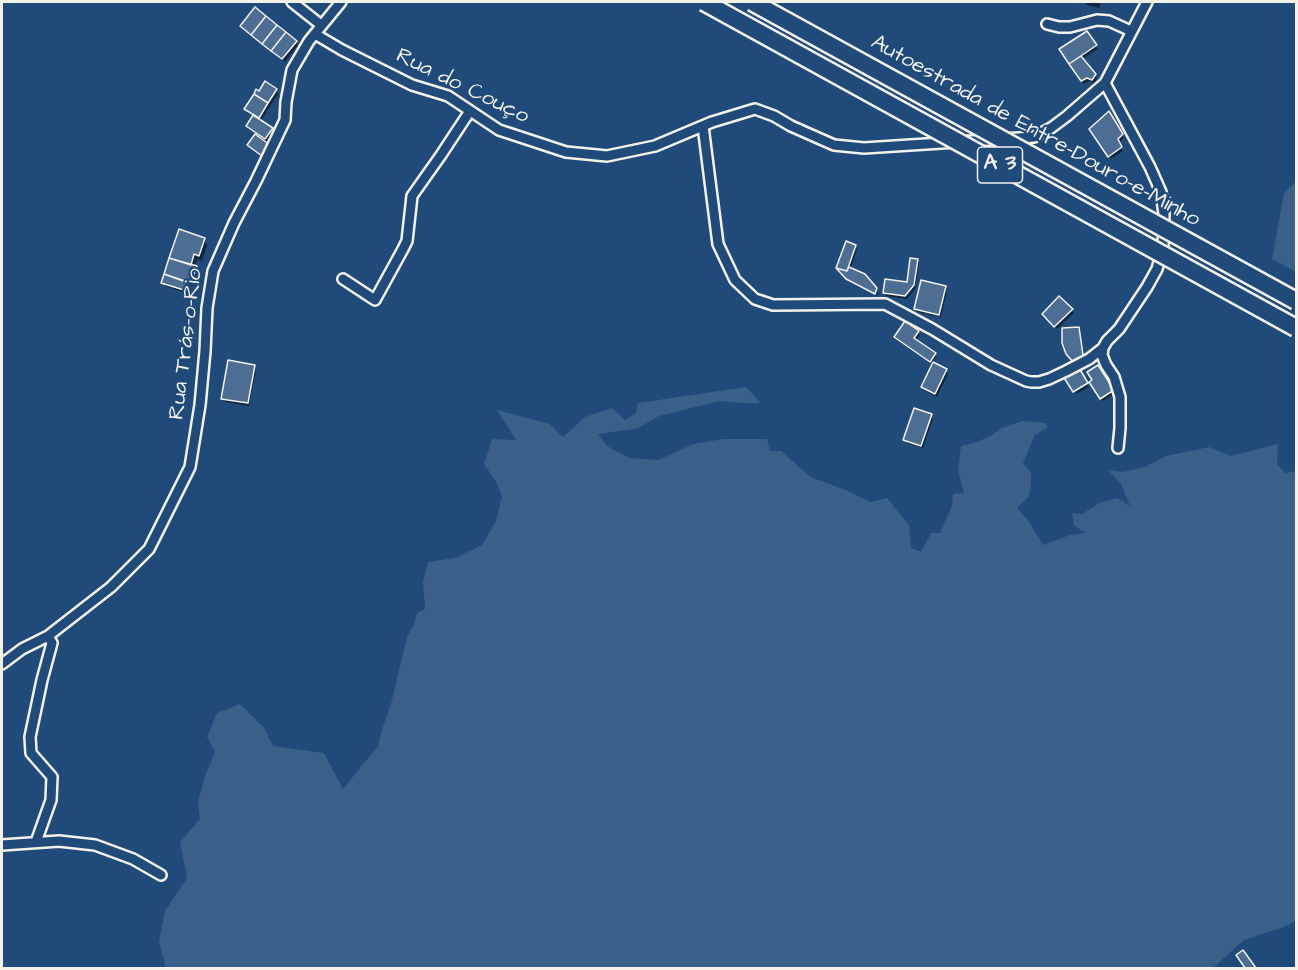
<!DOCTYPE html>
<meta charset="utf-8">
<style>
body{margin:0}
#map{position:relative;width:1298px;height:970px;overflow:hidden;background:#1f4a7a;font-family:"Architects Daughter",sans-serif}
canvas{display:block}
.frame{position:absolute;inset:0;border:3px solid #f4f1e8;pointer-events:none}
</style>
<div id="map">
<canvas width="1298" height="970"></canvas>
<div class="frame"></div>
</div>
<script>
const c = document.querySelector('canvas').getContext('2d');
c.lineJoin = 'round';
function paint(path, color) {
  c.fillStyle = color;
  c.fill(path, 'evenodd');
}
function shape(rows) {
  const path = new Path2D();
  for (const r of rows) {
    path.moveTo(r[0], r[1]);
    for (let i = 2; i < r.length; i += 2) path.lineTo(r[i], r[i + 1]);
  }
  return path;
}
function trace(path, color, width, dash) {
  c.strokeStyle = color;
  c.lineWidth = width;
  c.lineCap = dash ? 'butt' : 'round';
  c.setLineDash(dash || []);
  c.stroke(path);
}
function write(font, color, halo, rows, align = 'center') {
  c.font = font + ' "Architects Daughter",sans-serif';
  c.lineWidth = 4.5;
  c.setLineDash([]);
  c.textBaseline = 'middle';
  c.strokeStyle = halo;
  c.fillStyle = color;
  for (const [text, x, y, turn = 0] of rows) {
    c.save();
    c.translate(x, y);
    c.rotate((+turn || 0) * Math.PI / 180);
    c.textAlign = isNaN(turn) ? turn : align;
    if (halo) c.strokeText(text, 0, 0);
    c.fillText(text, 0, 0);
    c.restore();
  }
}
const green = shape([
 [1296,181,1296,272,1272,259,1284,193],
 [746,387,761,403,744,403,720,401,659,416,636,429,598,434,607,446,630,458,659,460,693,444,723,439,767,439,770,451,781,451,811,477,848,491,871,502,887,498,909,525,911,548,921,552,931,533,940,533,952,506,953,494,964,493,958,471,961,446,977,442,990,436,1002,428,1022,421,1045,423,1048,427,1035,435,1023,463,1031,472,1031,485,1029,496,1017,508,1028,520,1043,545,1070,535,1086,533,1074,526,1072,513,1082,514,1099,503,1117,498,1130,506,1121,484,1108,470,1123,472,1145,467,1166,456,1209,447,1231,456,1278,444,1277,464,1285,473,1296,471,1296,921,1281,928,1244,940,1213,968,166,968,159,942,165,911,187,878,180,842,200,819,198,802,205,776,215,752,207,737,217,713,240,704,265,729,273,746,324,753,343,789,378,746,382,729,391,704,407,637,414,625,417,613,425,609,423,582,428,562,455,558,482,545,496,521,502,496,495,480,484,464,492,439,516,440,497,410,550,424,563,437,585,417,612,408,625,420,636,413,638,403]
]);
const shadow = shape([
 [1085,2,1101,2,1099,8,1087,5],
 [242,26,296,42,298,45,285,62,244,30],
 [1087,33,1098,49,1082,59,1097,78,1094,83,1090,81,1084,84,1061,50],
 [276,91,278,94,260,122,271,129,273,132,266,144,264,158,251,148,249,145,257,134,249,129,247,126,254,116,248,112,246,109],
 [1108,113,1124,138,1118,144,1123,151,1111,159,1093,133],
 [180,231,204,240,207,245,202,261,197,259,195,266,198,271,193,286,188,284,185,293,165,286,163,283],
 [855,246,857,250,850,270,876,289,878,292,877,296,849,282,840,271],
 [917,260,919,264,915,289,907,299,886,296,884,292,908,283],
 [946,287,947,291,941,317,917,312,915,308],
 [1072,310,1074,313,1057,329,1043,314],
 [918,332,920,335,916,341,934,354,936,357,932,363,946,370,948,374,937,397,924,390,922,387,933,365,897,340,895,337],
 [254,367,256,370,249,406,225,402,223,398],
 [1097,367,1114,394,1103,401,1090,383,1094,380],
 [1077,368,1089,387,1076,394,1065,376],
 [931,415,933,419,923,448,907,443,905,439]
]);
const building = shape([
 [255,7,266,16,251,35,240,26,255,7],
 [266,16,277,25,262,44,251,35,266,16],
 [277,25,286,32,271,51,262,44,277,25],
 [1087,31,1097,45,1069,64,1059,49,1087,31],
 [286,32,297,41,282,59,271,51,286,32],
 [1081,56,1096,74,1092,80,1087,78,1081,81,1069,64,1081,56],
 [265,81,277,89,268,103,254,94,256,89,259,91,265,81],
 [254,94,268,103,259,118,244,109,254,94],
 [1109,111,1123,134,1118,139,1122,147,1108,157,1089,129,1109,111],
 [253,115,273,128,265,139,246,126,253,115],
 [255,134,270,145,262,156,247,145,255,134],
 [179,229,205,238,199,256,194,254,191,265,169,258,179,229],
 [846,241,856,245,847,271,836,268,846,241],
 [169,258,197,266,191,283,164,274,169,258],
 [910,258,918,259,914,285,905,296,883,293,885,279,907,282,910,258],
 [849,267,865,274,877,288,875,294,846,279,836,268,847,271,849,267],
 [164,274,186,282,184,290,161,283,164,274],
 [921,280,946,286,939,315,914,309,921,280],
 [1059,296,1073,309,1054,327,1042,314,1059,296],
 [905,321,919,331,914,338,936,353,930,362,894,337,905,321],
 [1079,327,1083,355,1085,356,1073,362,1066,354,1062,343,1062,328,1079,327],
 [228,360,255,365,248,403,221,399,228,360],
 [933,362,947,369,935,394,921,387,933,362],
 [1098,365,1114,390,1100,399,1089,382,1092,380,1087,372,1098,365],
 [1078,366,1088,383,1073,392,1063,376,1078,366],
 [914,408,932,414,921,446,903,440,914,408],
 [1243,950,1256,968,1245,968,1236,955,1243,950]
]);
const street = shape([
 [292,2,321,25],
 [1047,24,1059,27,1070,27,1097,20,1109,21,1131,31],
 [315,34,342,50,412,85,448,96,499,130,566,152,607,156,655,146,712,122,755,109,774,116,791,126,834,145,864,148,1034,137,1051,128,1067,116,1105,83,1147,2],
 [1105,83,1150,167,1161,192,1164,214,1163,248,1157,269,1147,287,1119,329,1107,341,1103,348,1102,355,1106,365,1114,377,1120,397,1120,428,1118,448],
 [703,126,718,244,735,280,755,299,773,305,885,304,932,329,991,365,1026,381,1031,382,1039,382,1049,379,1066,371,1089,359,1103,348],
 [343,279,375,300,403,249,407,241,412,196,441,155,470,111],
 [2,664,22,649,48,636,111,587,149,549,190,467,200,405,205,351,207,308,213,271,234,223,256,181,285,120,286,102,292,70,309,41,341,2],
 [36,842,51,800,52,777,31,753,30,737,42,680,52,643,48,636],
 [2,845,59,841,95,845,133,859,161,875]
]);
const highwayBridge = shape([
 [704,2,1296,328],
 [752,2,1296,301]
]);
const shields = [
 [1000,165,45]
];
const shieldNames = [
 ["A 3",1000,165]
];
const streetNames = [
 ["Rua do Couço",462,87,26],
 ["Autoestrada de Entre-Douro-e-Minho",1035,132,29],
 ["Rua Trás-o-Rio",187,344,-83]
];
paint(green, '#3a5f88');
paint(shadow, '#0007');
paint(building, '#4d6e92');
trace(building, '#f4f1e8', 1.5);
trace(street, '#f4f1e8', 14);
trace(street, '#1f4a7a', 9);
trace(highwayBridge, '#f4f1e8', 21, []);
trace(highwayBridge, '#1f4a7a', 16);
for (const [x, y, w] of shields) {
  const box = new Path2D();
  box.roundRect(x - w / 2, y - 18, w, 36, 4.5);
  c.fillStyle = '#1f4a7a';
  c.fill(box);
  trace(box, '#f4f1e8', 1.5);
}
write('bold 21px', '#f4f1e8', null, shieldNames);
write('22px', '#f4f1e8', '#1f4a7a', streetNames);
</script>
